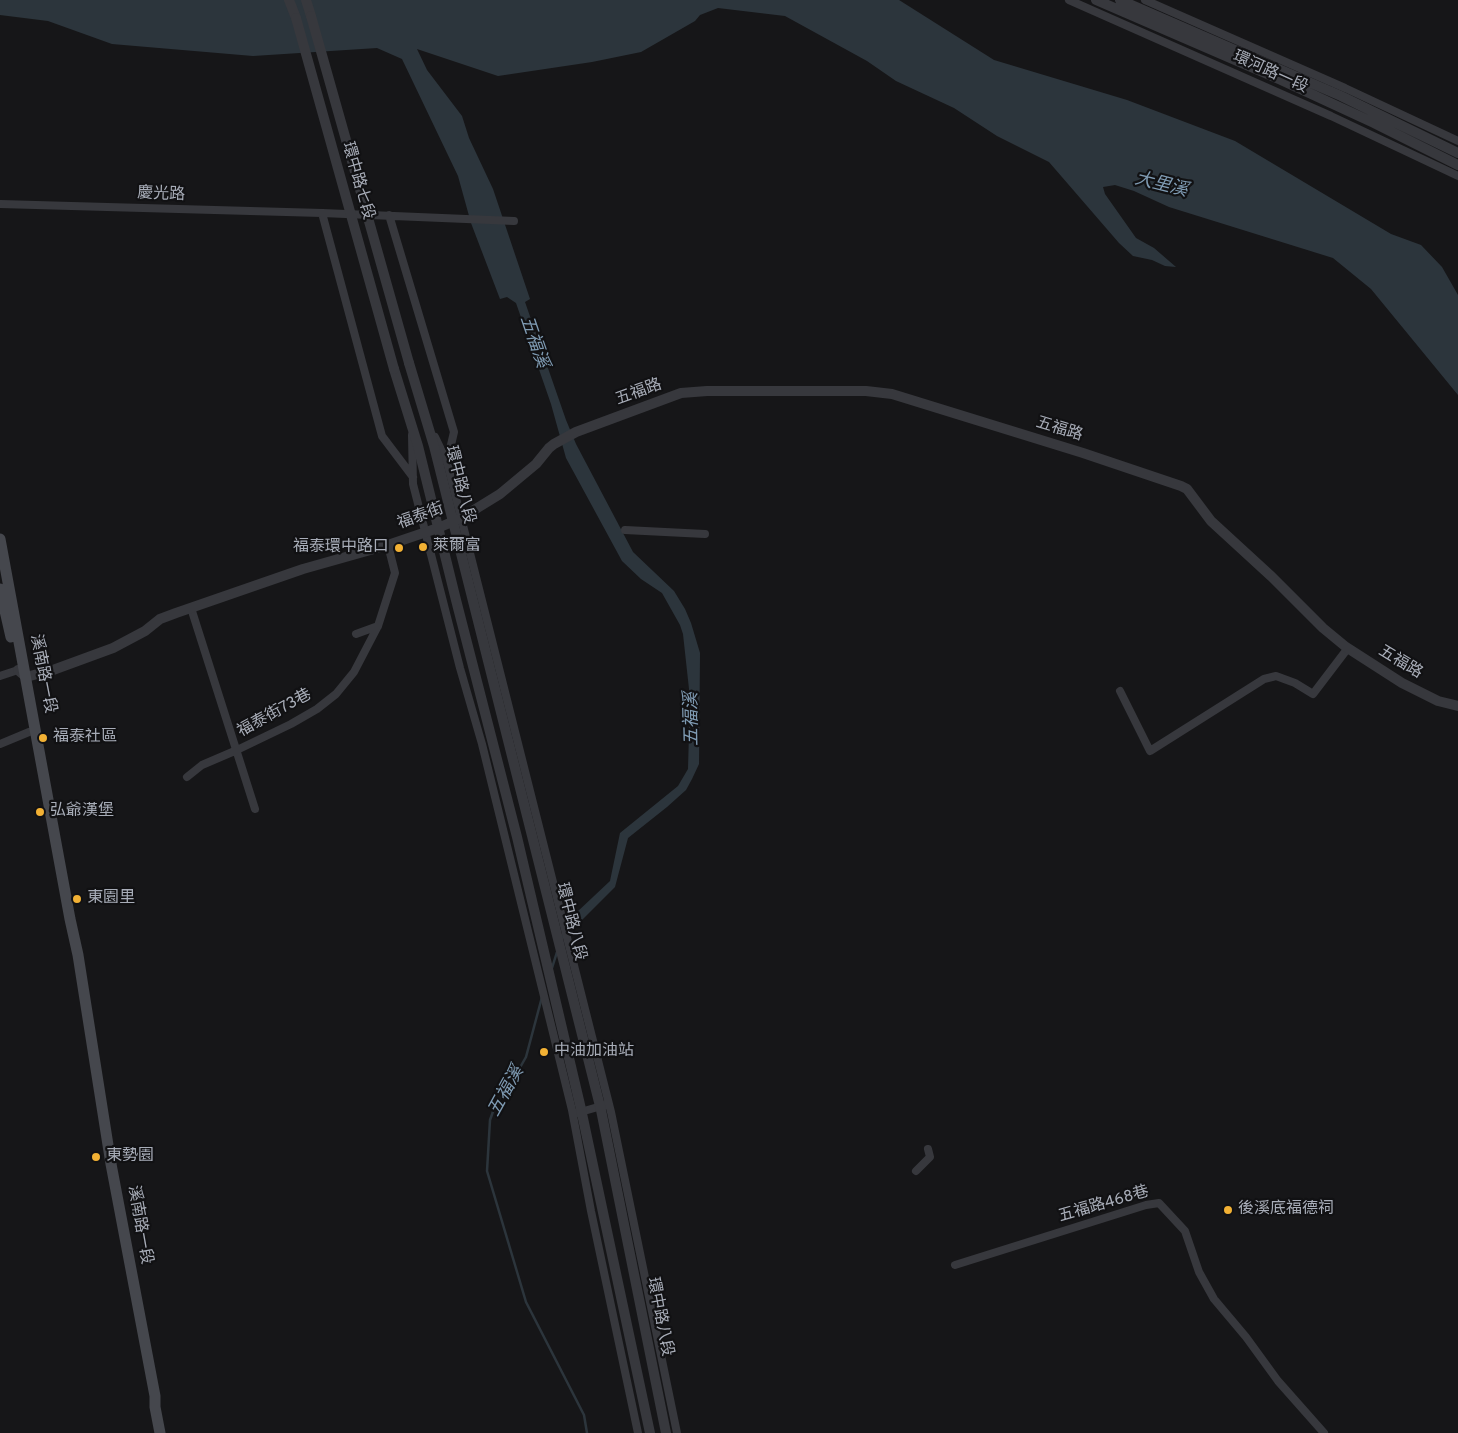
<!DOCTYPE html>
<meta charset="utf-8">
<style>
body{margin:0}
canvas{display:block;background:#161618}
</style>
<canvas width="1458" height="1433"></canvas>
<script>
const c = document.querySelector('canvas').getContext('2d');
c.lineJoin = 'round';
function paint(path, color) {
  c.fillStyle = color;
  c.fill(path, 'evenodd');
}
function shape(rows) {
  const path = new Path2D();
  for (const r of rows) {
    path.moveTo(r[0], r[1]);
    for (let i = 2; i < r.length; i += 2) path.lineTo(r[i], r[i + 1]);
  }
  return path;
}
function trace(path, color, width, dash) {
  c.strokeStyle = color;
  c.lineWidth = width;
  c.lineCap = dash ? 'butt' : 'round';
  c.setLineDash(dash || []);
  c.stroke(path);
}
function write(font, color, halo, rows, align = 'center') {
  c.font = font + ' Overpass,"Noto Sans TC",sans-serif';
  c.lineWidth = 4.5;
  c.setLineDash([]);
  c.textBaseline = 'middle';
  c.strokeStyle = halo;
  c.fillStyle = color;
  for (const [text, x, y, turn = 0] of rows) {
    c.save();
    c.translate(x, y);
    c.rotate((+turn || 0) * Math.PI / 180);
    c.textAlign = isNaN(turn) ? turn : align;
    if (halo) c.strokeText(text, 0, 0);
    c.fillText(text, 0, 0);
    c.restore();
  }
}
const water = shape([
 [0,0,899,0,994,60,1127,100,1235,141,1391,234,1421,245,1442,267,1458,295,1458,395,1371,289,1333,258,1169,207,1134,191,1115,185,1103,187,1105,194,1136,238,1154,248,1176,267,1165,266,1152,260,1133,256,1119,243,1049,162,997,136,954,108,896,81,867,61,785,16,718,8,700,15,695,21,641,52,592,62,498,76,417,49,427,70,462,116,469,138,493,189,530,299,525,302,566,420,576,444,633,552,674,591,685,609,691,623,700,653,699,764,692,779,686,790,667,807,628,838,615,887,580,922,576,913,610,881,620,833,678,786,688,769,690,698,683,634,680,625,662,593,641,579,622,561,566,458,551,404,516,303,507,297,500,299,471,223,458,176,402,59,377,48,253,56,112,44,48,21,0,15]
]);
const stream = shape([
 [561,939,563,934,579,916],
 [552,968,557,952],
 [542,997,526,1057,506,1092,495,1106,490,1120,487,1171,526,1302,584,1415,587,1433]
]);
const minor = shape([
 [1069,0,1331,116,1458,176],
 [1145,0,1345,88,1458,141],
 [0,204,322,213,514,221],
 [322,213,382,436,413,477],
 [389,215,454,432,447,462],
 [412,435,413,484,460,668,482,744,572,1110,591,1211,638,1433],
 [435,437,447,462,611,1112,677,1433],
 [625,530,705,534],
 [191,608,255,809],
 [356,634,378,626],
 [0,676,18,670],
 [1120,691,1150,751,1264,679,1276,676,1295,683,1313,694,1348,648],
 [0,744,29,732],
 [187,777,202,765,237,750,291,724,317,709,336,694,354,672,378,626,395,573,388,545],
 [577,1113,605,1105],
 [916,1171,930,1157,928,1149],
 [955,1265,1146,1205,1159,1203,1185,1231,1199,1272,1214,1299,1246,1337,1278,1381,1324,1433]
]);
const tertiary = shape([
 [289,0,296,18],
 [306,0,311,16],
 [1096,0,1281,80,1374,123,1458,165],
 [1120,0,1341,96,1458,153],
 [409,363,434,446,601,1110,666,1433],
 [394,369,418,446,456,600,517,837,581,1109,650,1433],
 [18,670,26,677,53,670,113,648,145,631,160,619,176,613,303,569,388,545,438,528,461,518,500,494,536,464,549,448,554,444,576,432,681,393,707,391,866,391,892,394,1083,453,1181,486,1187,489,1211,521,1272,577,1323,628,1346,647,1402,683,1438,701,1458,706]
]);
const secondary = shape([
 [0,539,70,919,78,955,111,1164,155,1396,155,1407,160,1433],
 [0,589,11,637]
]);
const tertiaryBridge = shape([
 [311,16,409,363],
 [296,18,394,369]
]);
const markers = [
 [423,547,5,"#f2b134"],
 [399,548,5,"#f2b134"],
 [43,738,5,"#f2b134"],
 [40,812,5,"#f2b134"],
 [77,899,5,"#f2b134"],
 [544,1052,5,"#f2b134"],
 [96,1157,5,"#f2b134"],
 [1228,1210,5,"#f2b134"]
];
const streetNames = [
 ["環河路一段",1270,73,24],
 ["環中路七段",357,181,74],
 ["慶光路",161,195,2],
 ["五福路",639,393,-20],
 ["五福路",1059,430,17],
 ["環中路八段",459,485,76],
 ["福泰街",421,517,-20],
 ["五福路",1400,663,31],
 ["溪南路一段",42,674,79],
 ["福泰街73巷",275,714,-29],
 ["環中路八段",570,922,76],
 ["五福路468巷",1104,1205,-16],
 ["溪南路一段",139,1225,80],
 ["環中路八段",659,1317,79]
];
const poiNames = [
 ["萊爾富",433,547],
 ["福泰環中路口",389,548,"right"],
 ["福泰社區",53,738],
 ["弘爺漢堡",50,812],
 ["東園里",87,899],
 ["中油加油站",554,1052],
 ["東勢園",106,1157],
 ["後溪底福德祠",1238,1210]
];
const waterNames = [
 ["大里溪",1161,186,14],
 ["五福溪",533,342,71],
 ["五福溪",693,719,-91],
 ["五福溪",507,1092,-61]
];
paint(water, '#2c353c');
trace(stream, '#2c353c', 2.5);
trace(minor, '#37383d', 8);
trace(tertiary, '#37383d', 10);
trace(secondary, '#45474d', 11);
trace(tertiaryBridge, '#37383d', 10);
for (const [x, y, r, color] of markers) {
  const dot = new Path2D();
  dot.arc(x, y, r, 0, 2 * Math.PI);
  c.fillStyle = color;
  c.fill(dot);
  trace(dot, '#111113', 2);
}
write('16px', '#a8adb8', '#111113', streetNames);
write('16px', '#a8adb8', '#111113', poiNames, 'left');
write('italic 18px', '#7f9bb3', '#111113', waterNames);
</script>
